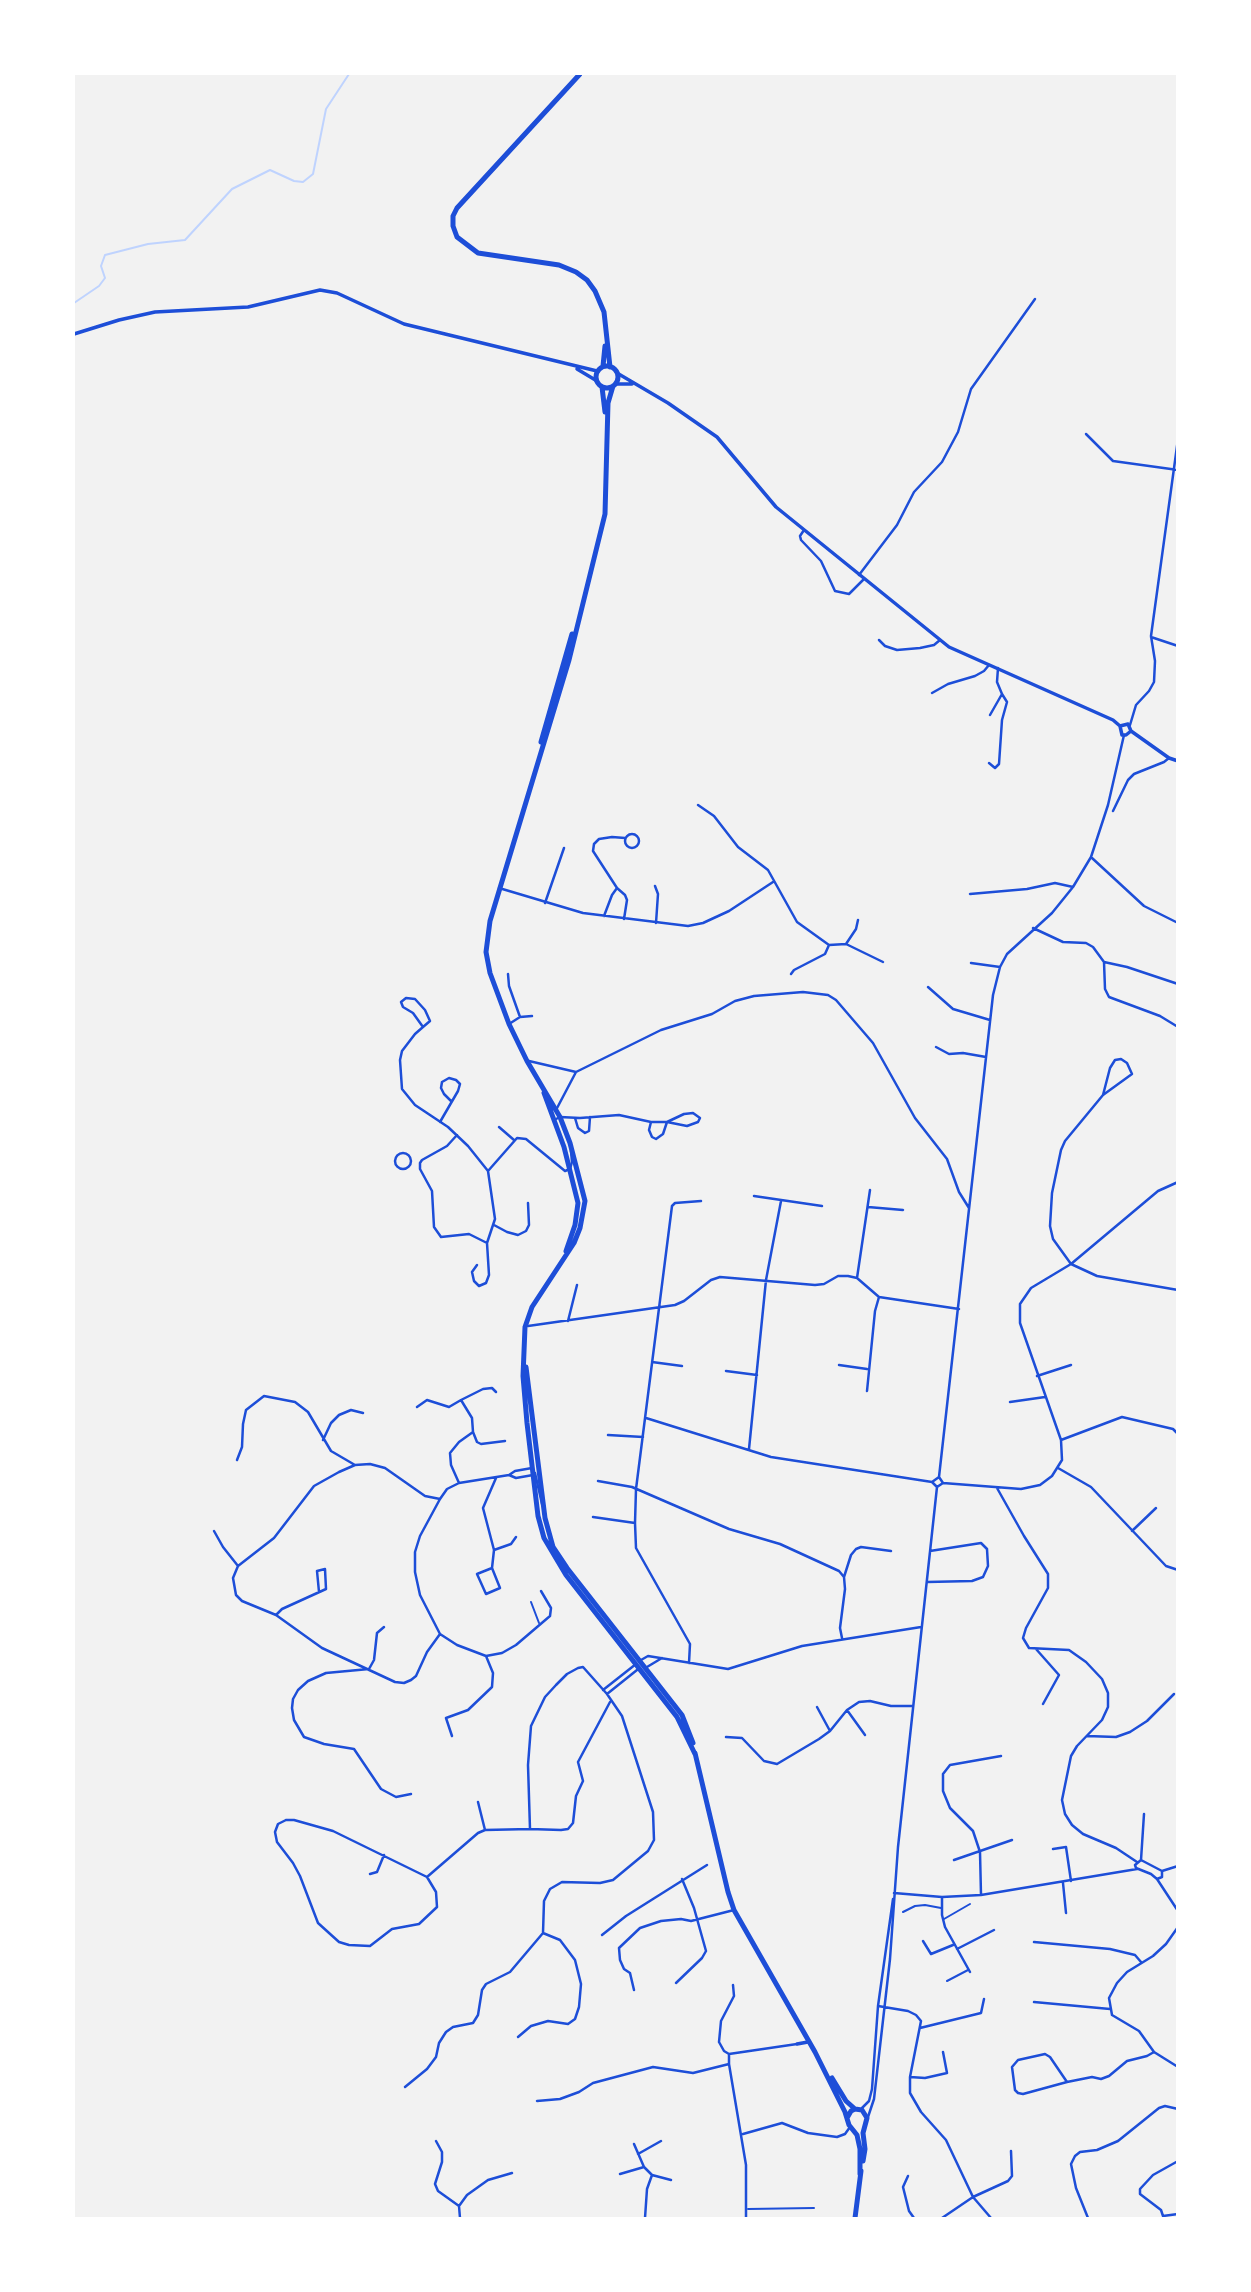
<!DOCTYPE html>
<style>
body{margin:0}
#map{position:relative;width:1251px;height:2292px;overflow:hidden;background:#f2f2f2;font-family:Poppins,sans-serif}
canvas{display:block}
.frame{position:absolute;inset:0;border:75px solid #fff;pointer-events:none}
</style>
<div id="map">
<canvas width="1251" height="2292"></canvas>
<div class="frame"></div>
</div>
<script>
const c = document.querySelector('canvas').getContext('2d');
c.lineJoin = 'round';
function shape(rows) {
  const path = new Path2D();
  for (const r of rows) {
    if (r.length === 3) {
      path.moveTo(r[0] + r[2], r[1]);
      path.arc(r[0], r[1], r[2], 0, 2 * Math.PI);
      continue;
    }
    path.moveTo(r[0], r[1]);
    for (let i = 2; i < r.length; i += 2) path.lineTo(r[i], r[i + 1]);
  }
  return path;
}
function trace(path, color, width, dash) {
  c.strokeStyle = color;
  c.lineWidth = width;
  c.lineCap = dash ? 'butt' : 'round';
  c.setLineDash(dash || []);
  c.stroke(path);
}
const stream = shape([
 [74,303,99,286,105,278,101,266,105,255,148,244,185,240,232,189,270,170,294,181,303,182,313,174,326,109,349,74]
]);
const service = shape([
 [531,1602,539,1623],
 [903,1912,915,1906,925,1905,941,1908],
 [944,1919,970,1904],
 [947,1981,968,1970],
 [748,2209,814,2208]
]);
const minor = shape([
 [1086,434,1113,461,1178,470],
 [804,530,800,536,801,540,821,561,835,591,849,594,864,579],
 [859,575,897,525,914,492,942,462,958,432,971,389,1035,299],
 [1151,637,1178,646],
 [879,640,885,646,897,650,920,648,934,645,940,640],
 [932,693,948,684,975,676,984,671,989,665],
 [990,715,1002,694,997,682,998,668],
 [1130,725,1136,705,1149,691,1154,682,1155,661,1151,636,1178,439],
 [989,763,995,768,999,764,1002,720,1007,702,1002,694],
 [698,805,714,816,738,847,768,870,797,922,829,945],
 [1113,811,1128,780,1134,774,1164,762,1169,758],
 [632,841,7],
 [1092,858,1144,906,1178,923],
 [655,886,658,894,656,923],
 [499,888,583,913,688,926,703,923,729,911,773,882],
 [970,894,1027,889,1055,883,1073,887],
 [545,903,564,848],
 [604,916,612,895,617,888],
 [624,919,627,900,625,895,617,888,593,851,594,844,599,839,612,837,625,838],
 [1033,928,1063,942,1086,943,1093,947,1104,962,1105,989,1109,997,1160,1016,1178,1027],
 [846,944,856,929,858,920],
 [829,945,846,944,883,962],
 [1104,962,1127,967,1178,984],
 [971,963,1000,967],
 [508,974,509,986,520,1017],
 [791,974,794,970,825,954,829,945],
 [928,987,953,1009,990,1020],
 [509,1024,520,1017,532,1016],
 [423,1027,413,1013,403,1007,401,1002,406,998,415,999,425,1010,430,1021,423,1027,415,1034,402,1051,400,1060,402,1089,415,1105,448,1127,468,1146,488,1171,495,1219,487,1243,489,1275,486,1283,479,1286,474,1281,472,1272,477,1265],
 [936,1047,949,1054,963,1053,986,1057],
 [529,1061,576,1072],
 [1103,1095,1132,1074,1127,1063,1121,1059,1115,1060,1110,1068,1103,1095,1065,1141,1061,1150,1052,1193,1050,1226,1053,1239,1071,1264,1097,1276,1178,1290],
 [556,1110,576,1072,661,1030,712,1014,735,1001,754,996,803,992,828,995,836,1000,873,1043,915,1118,947,1159,959,1192,969,1208],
 [575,1118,578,1128,585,1133,589,1131,590,1117],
 [554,1120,560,1117,580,1118,619,1115,651,1122,667,1122,684,1114,693,1113,700,1118,698,1122,687,1126,667,1122,663,1134,656,1139,652,1137,649,1130,651,1122],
 [440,1122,458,1091,460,1084,456,1080,449,1078,442,1082,441,1088,444,1094,451,1101],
 [499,1127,514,1140],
 [457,1135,447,1146,422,1160,420,1163,420,1169,432,1191,434,1227,441,1237,469,1234,487,1243],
 [403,1161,8],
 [488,1171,517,1138,526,1139,565,1171,570,1169,572,1162,571,1151],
 [754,1196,822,1206],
 [868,1207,903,1210],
 [494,1225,507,1232,518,1235,526,1231,529,1225,528,1203],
 [857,1278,870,1190],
 [568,1321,577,1285],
 [528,1326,675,1305,684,1301,711,1280,720,1277,815,1285,824,1284,838,1276,848,1276,857,1278,879,1297,959,1309],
 [652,1362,682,1366],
 [839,1365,867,1369],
 [726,1371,757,1375],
 [1037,1376,1071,1365],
 [867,1391,875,1311,879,1297],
 [461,1400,483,1389,492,1388,496,1392],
 [1010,1402,1045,1397],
 [417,1407,427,1400,449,1407,461,1400,472,1418,473,1432,459,1442,450,1453,451,1465,459,1483],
 [646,1418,771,1457,932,1482],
 [473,1432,477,1442,481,1444,505,1441],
 [608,1435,643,1437],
 [323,1440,331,1423,339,1415,351,1410,363,1413],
 [1061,1440,1122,1417,1173,1429,1178,1434],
 [749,1449,766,1280,781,1201],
 [237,1460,242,1447,243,1424,246,1410,264,1396,295,1402,308,1412,331,1451,355,1465],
 [1058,1468,1091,1487,1166,1566,1178,1570],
 [535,1473,542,1504],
 [509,1475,516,1478,533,1475],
 [939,1477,993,995,1000,967,1007,954,1052,913,1073,887,1091,857,1108,805,1124,735],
 [598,1481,632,1487,729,1529,780,1544,839,1571,844,1577,845,1589,840,1628,842,1638],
 [943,1483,939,1477,932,1482,937,1487,943,1483,1021,1489,1040,1485,1052,1476,1062,1460,1061,1440,1020,1323,1020,1304,1031,1288,1071,1264,1158,1191,1178,1182],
 [997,1488,1024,1536,1048,1574,1048,1588,1026,1628,1023,1638,1029,1648,1069,1650,1086,1662,1102,1679,1108,1693,1108,1707,1102,1720,1077,1746,1071,1756,1062,1800,1065,1814,1072,1825,1083,1834,1116,1848,1137,1862],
 [440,1499,420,1536,415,1552,415,1572,420,1595,440,1634,427,1652,416,1676,411,1680,404,1683,395,1682,322,1648,276,1615,242,1601,236,1595,233,1578,238,1566,274,1538,314,1486,339,1472,355,1465,370,1464,385,1468,425,1496,440,1499,447,1489,459,1483,509,1475,515,1471,532,1468],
 [593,1517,635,1523],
 [214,1531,223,1547,238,1566],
 [1132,1531,1156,1508],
 [494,1550,511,1544,516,1537],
 [492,1568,477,1574,486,1594,500,1588,492,1568,494,1550,483,1508,496,1478],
 [844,1577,851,1555,856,1549,861,1547,891,1551],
 [927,1582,972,1581,983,1577,988,1566,987,1549,981,1543,930,1551],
 [276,1615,282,1609,326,1589,325,1569,317,1571,319,1592],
 [384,1627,377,1633,374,1660,369,1669,326,1673,308,1681,298,1690,293,1699,292,1708,294,1720,304,1737,324,1744,354,1749,381,1789,396,1797,411,1794],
 [440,1634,457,1645,486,1656,502,1653,516,1645,550,1616,551,1608,541,1591],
 [1036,1649,1059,1675,1043,1704],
 [641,1660,648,1656,728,1669,802,1646,921,1627],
 [689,1663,690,1644,636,1548,635,1523,636,1489,672,1206,675,1203,701,1201],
 [647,1667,662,1658],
 [603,1690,636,1664],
 [607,1694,637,1670],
 [817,1707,830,1731],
 [847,1710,865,1735],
 [452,1736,446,1718,468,1710,492,1687,493,1673,486,1656],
 [1087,1736,1116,1737,1130,1732,1147,1721,1174,1694],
 [726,1737,742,1738,764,1761,777,1764,819,1739,830,1731,847,1710,859,1702,870,1701,891,1706,913,1706],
 [478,1802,485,1830],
 [286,1820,294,1820,333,1831,427,1877,436,1892,437,1907,419,1924,392,1929,370,1946,349,1945,339,1942,318,1923,300,1876,293,1863,277,1842,275,1832,278,1824,286,1820],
 [530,1829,561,1830,568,1829,573,1823,576,1796,583,1781,578,1762,610,1702],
 [1053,1849,1066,1847,1071,1881],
 [954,1860,1012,1840],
 [1141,1860,1162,1871,1162,1877,1157,1879,1151,1874,1136,1868,1135,1865,1141,1860],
 [1141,1860,1144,1814],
 [1162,1871,1178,1866],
 [370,1874,377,1872,384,1855],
 [1157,1879,1178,1911],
 [1063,1883,1066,1913],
 [894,1893,942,1897,981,1895,1137,1869],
 [981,1895,980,1852,973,1831,950,1808,943,1791,943,1774,950,1765,1001,1756],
 [942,1897,942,1915,945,1927,970,1972],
 [1178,1927,1166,1944,1153,1956,1127,1972,1117,1983,1109,1998,1112,2015,1139,2031,1154,2052,1178,2067],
 [602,1935,626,1916,707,1865],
 [923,1941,931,1954,953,1945],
 [1034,1942,1110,1949,1135,1955,1141,1962],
 [957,1949,994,1930],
 [676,1983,702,1958,706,1951,694,1908,682,1879],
 [634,1990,630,1973,624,1969,620,1960,619,1948,640,1928,661,1921,681,1919,691,1921,734,1910],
 [1034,2002,1110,2009],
 [878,2006,908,2011,916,2015,921,2021,910,2077,910,2093,921,2112,946,2140,973,2197,991,2218],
 [920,2028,981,2013,984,1999],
 [518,2037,531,2026,548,2021,568,2024,575,2019,579,2007,581,1984,575,1960,560,1940,543,1933],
 [729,2054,724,2051,719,2042,721,2021,734,1996,733,1985],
 [910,2077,925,2078,947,2073,943,2052],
 [1067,2082,1023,2094,1018,2093,1015,2090,1012,2067,1018,2060,1045,2054,1050,2057,1067,2082,1092,2077,1101,2079,1109,2076,1127,2061,1147,2056,1154,2052],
 [405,2087,427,2069,436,2057,439,2043,446,2032,453,2027,473,2023,478,2015,482,1990,486,1984,510,1972,543,1933,544,1901,550,1889,562,1882,600,1883,613,1880,648,1851,654,1840,653,1812,622,1716,607,1694,583,1667,578,1668,567,1674,556,1685,545,1697,531,1726,528,1765,530,1829,485,1830,478,1833,427,1877],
 [537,2101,560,2099,579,2092,593,2083,653,2067,693,2073,729,2064],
 [862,2108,869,2101,872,2089,878,2006,893,1899],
 [868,2117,874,2099,890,1959,898,1847,937,1487],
 [743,2134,782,2123,808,2133,837,2137,845,2134,850,2127],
 [436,2141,442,2152,442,2162,435,2184,438,2191,459,2206,460,2218],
 [634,2144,644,2167],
 [638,2154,661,2141],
 [1178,2161,1153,2175,1140,2189,1140,2194,1161,2210,1163,2216,1178,2214],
 [620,2174,644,2167,652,2175,647,2189,645,2218],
 [652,2175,671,2180],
 [908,2176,903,2187,909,2211,914,2218],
 [459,2206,467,2195,488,2180,512,2173],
 [746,2218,746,2165,729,2064,729,2054,797,2044],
 [942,2218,973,2197,1008,2181,1012,2176,1011,2151],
 [1088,2218,1076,2188,1071,2164,1075,2156,1080,2152,1097,2150,1118,2141,1159,2108,1165,2106,1178,2109]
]);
const tertiary = shape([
 [74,334,119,320,155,312,248,307,320,290,337,293,404,324,597,371],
 [577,369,597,381],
 [617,373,668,403,717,437,776,507,949,647,1113,720,1120,726,1122,735,1126,735,1131,731],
 [615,384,632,384],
 [1120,726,1128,724,1131,731,1169,758,1178,761],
 [797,2044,808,2042]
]);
const primary = shape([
 [580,74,457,208,453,216,453,226,457,237,478,253,559,265,576,272,587,280,595,291,604,312,610,367],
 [603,366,605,346],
 [607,377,11],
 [613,386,608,403,605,514,569,660,490,921,486,952,490,973,509,1024,527,1061,560,1117,570,1143,585,1201,580,1228,574,1243,532,1307,525,1327,523,1376,527,1423,538,1516,544,1538,566,1575,677,1717,695,1754],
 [602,387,605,412],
 [541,742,572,634],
 [544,1093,564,1147,578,1203,575,1225,566,1251],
 [526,1367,545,1518,553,1547,567,1568,682,1715,693,1743],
 [695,1753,728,1892,734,1910,815,2052,845,2112,849,2125,857,2135,860,2149,860,2174],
 [832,2078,846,2101,855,2109],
 [847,2118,851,2111,855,2109,862,2110,867,2118,863,2133,865,2149,863,2161],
 [855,2218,861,2171]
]);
trace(stream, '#bfd3fe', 2);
trace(service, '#1d4ed8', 2);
trace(minor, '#1d4ed8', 2.5);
trace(tertiary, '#1d4ed8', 3.5);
trace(primary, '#1d4ed8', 5);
</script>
